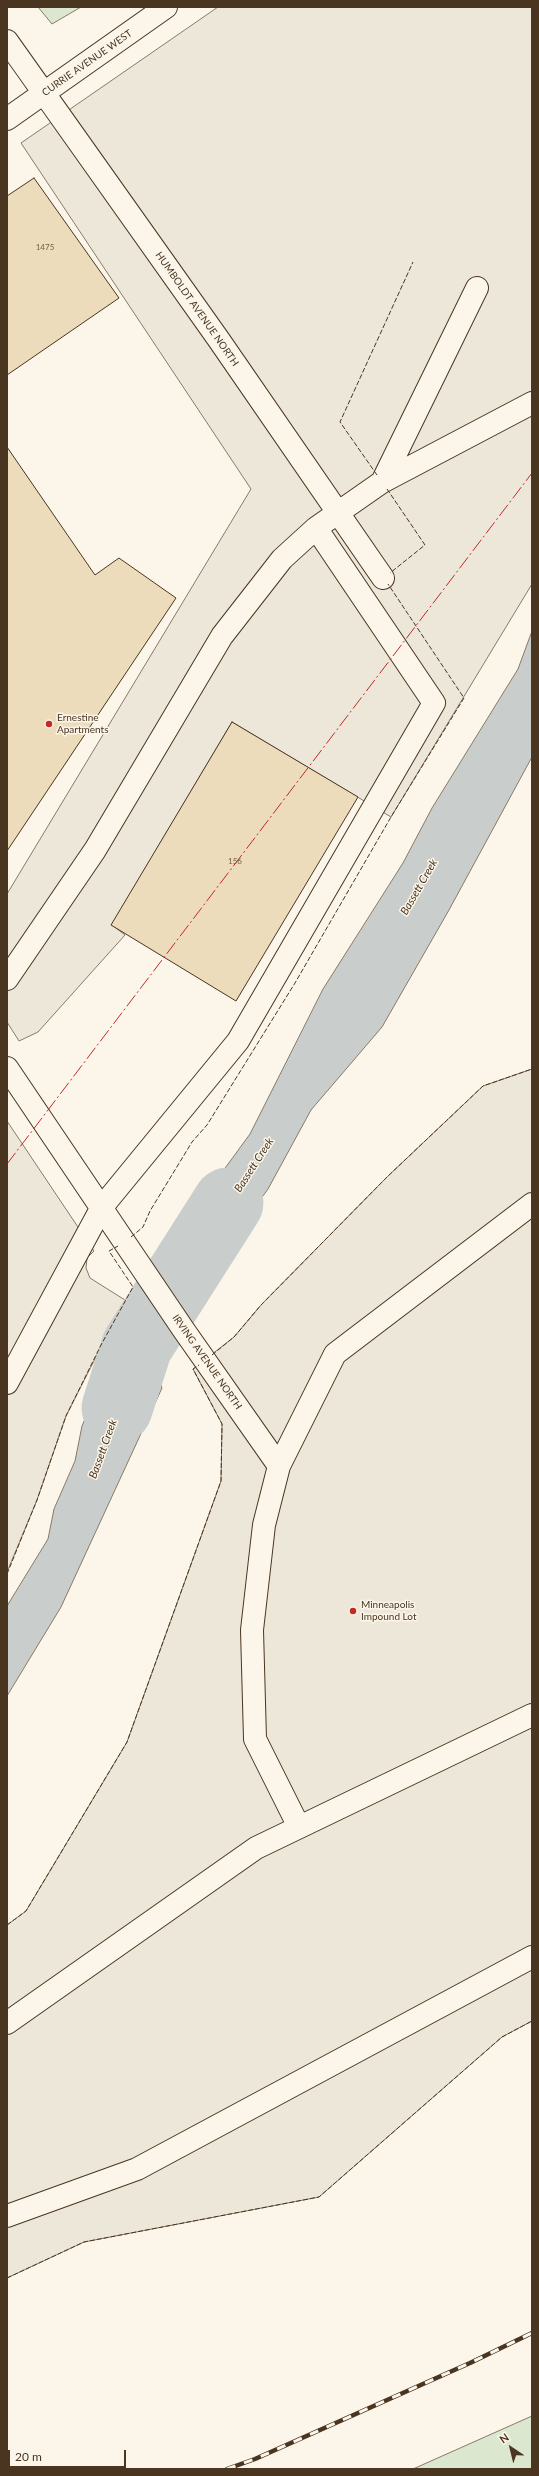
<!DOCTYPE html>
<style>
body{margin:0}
#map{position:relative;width:539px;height:2476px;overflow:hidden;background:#fbf6e9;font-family:Lato,sans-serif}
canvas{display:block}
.frame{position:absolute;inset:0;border:8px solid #4a3520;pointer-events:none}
.north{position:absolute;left:491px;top:2428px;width:40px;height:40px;-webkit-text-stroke:3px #fbf6e9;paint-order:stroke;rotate:325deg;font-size:11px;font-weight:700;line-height:16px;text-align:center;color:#4a3520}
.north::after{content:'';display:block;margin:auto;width:14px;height:18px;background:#4a3520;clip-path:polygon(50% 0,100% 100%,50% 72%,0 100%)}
.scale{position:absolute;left:8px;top:2450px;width:118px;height:18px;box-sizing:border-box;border:2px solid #4a3520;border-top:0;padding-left:5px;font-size:12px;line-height:14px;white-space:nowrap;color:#4a3520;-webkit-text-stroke:3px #fbf6e9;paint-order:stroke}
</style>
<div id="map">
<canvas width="539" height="2476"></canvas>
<div class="frame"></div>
<div class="north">N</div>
<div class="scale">20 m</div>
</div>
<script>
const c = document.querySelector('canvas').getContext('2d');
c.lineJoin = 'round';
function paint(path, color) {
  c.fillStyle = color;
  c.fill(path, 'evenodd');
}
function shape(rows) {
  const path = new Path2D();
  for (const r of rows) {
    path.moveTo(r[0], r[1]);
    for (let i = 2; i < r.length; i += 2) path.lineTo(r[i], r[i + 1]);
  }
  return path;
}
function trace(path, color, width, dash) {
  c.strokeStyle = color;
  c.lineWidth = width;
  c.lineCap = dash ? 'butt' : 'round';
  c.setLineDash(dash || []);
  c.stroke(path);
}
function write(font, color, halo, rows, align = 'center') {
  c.font = font + ' Lato,sans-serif';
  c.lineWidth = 3;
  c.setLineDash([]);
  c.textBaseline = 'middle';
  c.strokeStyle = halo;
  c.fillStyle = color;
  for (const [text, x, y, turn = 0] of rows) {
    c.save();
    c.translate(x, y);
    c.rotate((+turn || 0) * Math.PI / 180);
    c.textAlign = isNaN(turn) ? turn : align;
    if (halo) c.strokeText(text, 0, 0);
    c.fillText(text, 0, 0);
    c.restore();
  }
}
const green = shape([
 [38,7,81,7,52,24,38,7],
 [532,2416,532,2469,413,2469,532,2416]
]);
const parking = shape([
 [218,7,532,7,532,584,391,817,232,722,112,925,125,935,38,1032,19,1041,7,1022,7,894,251,489,21,143,218,7],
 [532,1069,532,2021,502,2037,319,2197,84,2242,7,2278,7,1925,26,1911,127,1742,221,1481,222,1424,193,1369,234,1337,261,1305,387,1177,483,1086,532,1069],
 [7,1121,94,1251,87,1258,86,1268,90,1278,125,1300,66,1416,37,1500,7,1572,7,1121]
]);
const water = shape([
 [532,631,532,757,449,910,382,1027,311,1110,268,1189,221,1253,184,1298,162,1265,193,1212,250,1134,323,989,403,863,432,808,518,669,532,631],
 [143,1302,168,1339,166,1353,156,1369,162,1388,61,1607,7,1696,7,1606,48,1539,54,1509,75,1461,82,1426,109,1362,143,1302]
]);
const river = shape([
 [117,1408,137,1346,228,1203]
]);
const building = shape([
 [34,178,119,298,7,375,7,196,34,178],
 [7,447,95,575,119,558,176,598,7,851,7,447],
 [232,722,358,797,236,1001,111,925,232,722]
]);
const minor = shape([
 [7,41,219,340,383,578],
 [7,119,166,7],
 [382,482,477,288],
 [7,979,95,850,222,636,282,559,316,528],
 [7,1068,183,1329,279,1466],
 [7,1383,102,1207,238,1041,434,703,316,528,382,482,532,403],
 [299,1827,255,1739,252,1630,264,1525,279,1466,335,1354,532,1204],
 [7,2023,256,1848,532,1715],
 [7,2216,137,2169,532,1957]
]);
const rail = shape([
 [227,2469,255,2459,470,2363,532,2333]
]);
const fence = shape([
 [377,475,340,422,413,262],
 [387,489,425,545,390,573],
 [131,1237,143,1227,150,1211,192,1142,207,1125,295,983,391,817,464,698,388,584],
 [212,1355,234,1337,261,1305,387,1177,483,1086,532,1069],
 [7,1574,37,1500,66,1416,101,1345,133,1287,109,1251,118,1246],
 [7,1925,26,1911,127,1742,221,1481,222,1424,193,1369,199,1365],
 [7,2278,84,2242,319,2197,502,2037,532,2021]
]);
const power = shape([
 [7,1164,532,473]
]);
const markers = [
 [49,724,4,"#c62828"],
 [353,1611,4,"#c62828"]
];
const numberNames = [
 ["1475",45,247],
 ["156",235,861]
];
const streetNames = [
 ["CURRIE AVENUE WEST",87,63,-35],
 ["HUMBOLDT AVENUE NORTH",197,309,55],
 ["IRVING AVENUE NORTH",207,1362,55]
];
const poiNames = [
 ["Ernestine",57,718],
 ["Apartments",57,730],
 ["Minneapolis",361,1605],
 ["Impound Lot",361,1617]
];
const waterNames = [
 ["Bassett Creek",419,887,-60],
 ["Bassett Creek",254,1165,-57],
 ["Bassett Creek",103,1449,-70]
];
paint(green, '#dce7d0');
trace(green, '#887966', 1);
paint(parking, '#ede7d9');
trace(parking, '#887966', 1);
paint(water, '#c9cecd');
trace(water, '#887966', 1);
trace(river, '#c9cecd', 71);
paint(building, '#ecdcbc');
trace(building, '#4a3520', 1);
trace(minor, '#4a3520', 24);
trace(minor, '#fbf6e9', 22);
trace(rail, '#4a3520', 4.5);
trace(rail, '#fbf6e9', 3, [9]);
trace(fence, '#4a3520', 1, [5, 2]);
trace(power, '#c62828', 1, [14, 3, 2, 3]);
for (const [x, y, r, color] of markers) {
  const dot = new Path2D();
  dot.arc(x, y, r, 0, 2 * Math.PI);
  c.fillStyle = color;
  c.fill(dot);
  trace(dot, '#fbf6e9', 1.5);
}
write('8px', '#725f47', null, numberNames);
write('10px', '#4a3520', '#fbf6e9', streetNames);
write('10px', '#4a3520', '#fbf6e9', poiNames, 'left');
write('italic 11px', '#4a3520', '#fbf6e9', waterNames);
</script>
